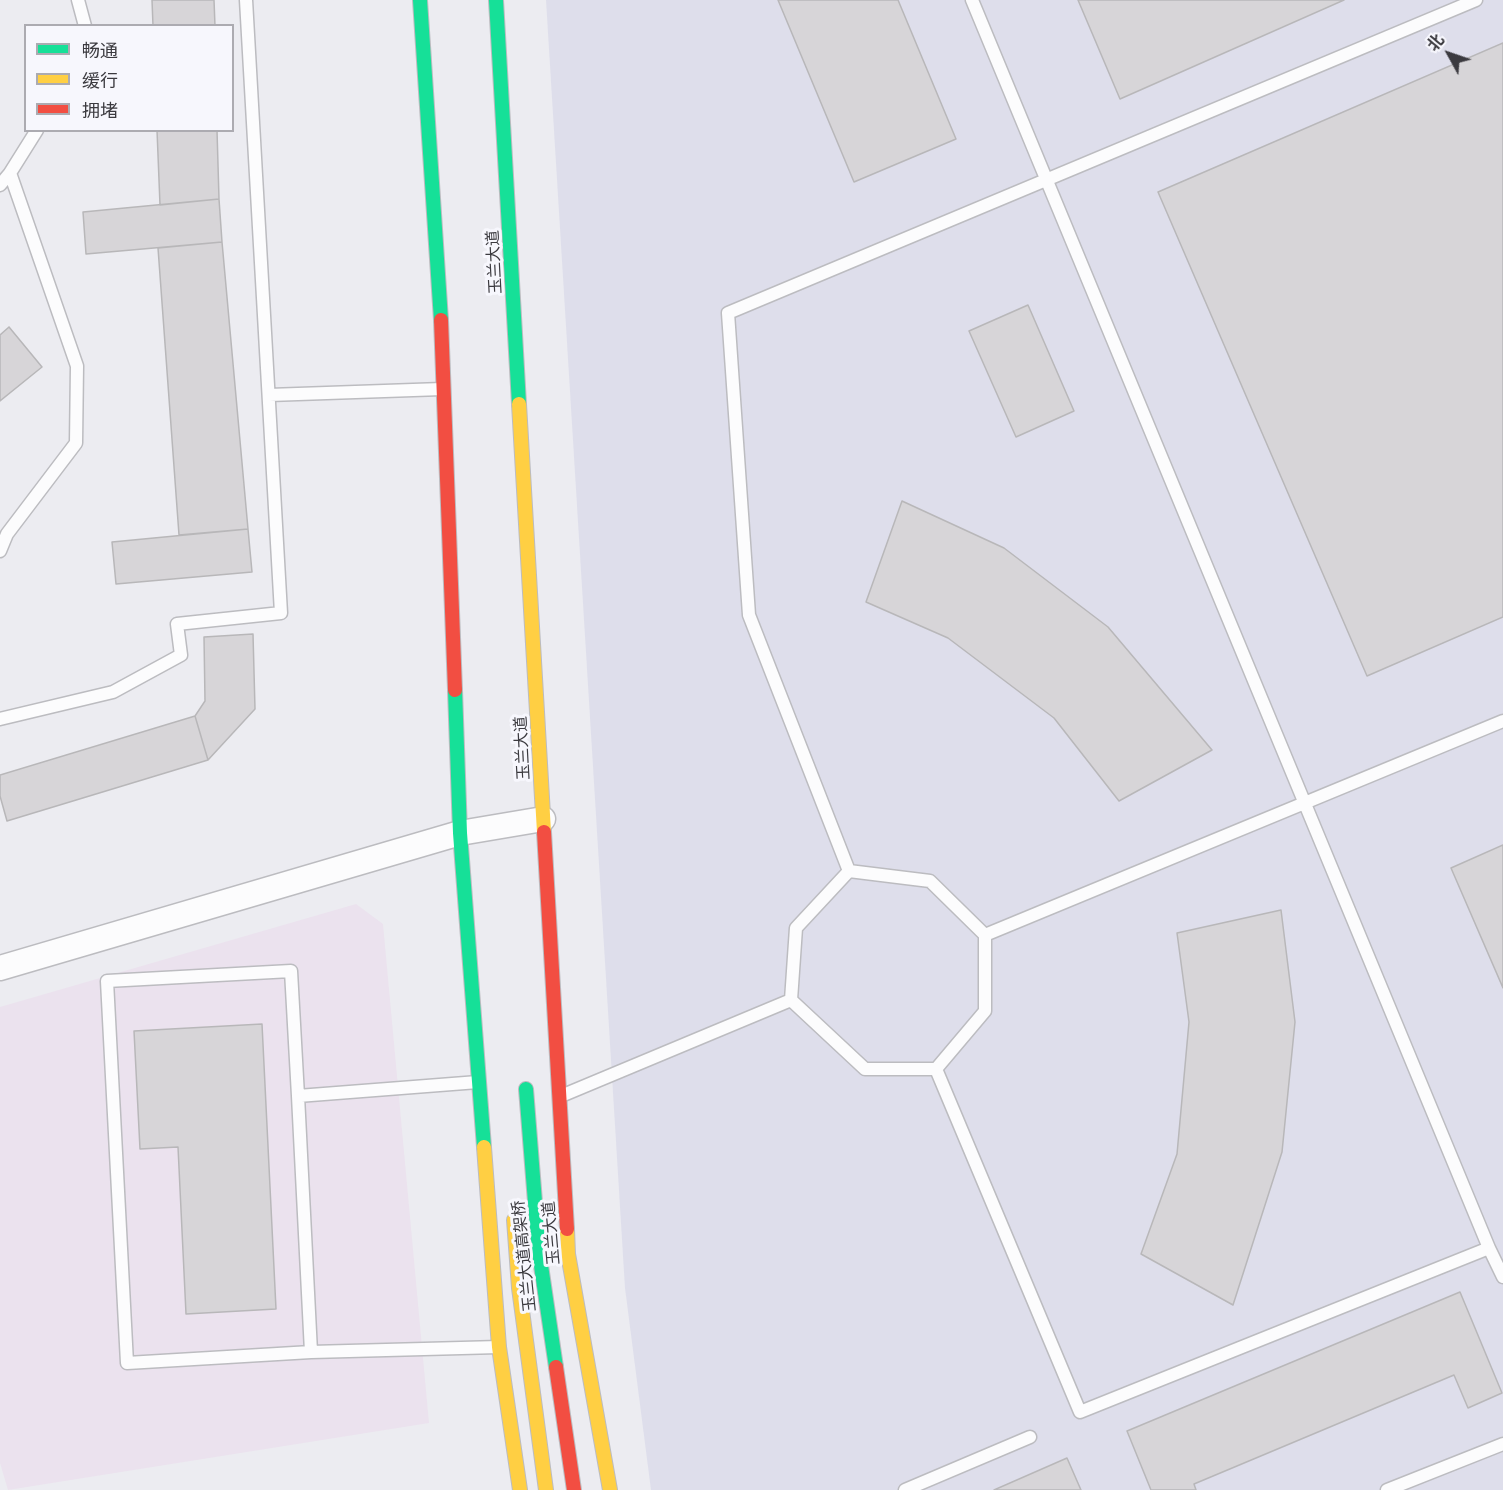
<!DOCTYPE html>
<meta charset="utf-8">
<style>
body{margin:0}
#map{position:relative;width:1503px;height:1490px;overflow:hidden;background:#ececf1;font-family:"Archivo Narrow","Noto Sans SC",sans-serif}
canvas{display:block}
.legend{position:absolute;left:24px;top:24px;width:210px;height:108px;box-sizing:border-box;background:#f7f7fd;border:2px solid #acabb1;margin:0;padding:8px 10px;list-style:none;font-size:18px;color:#3b3a3f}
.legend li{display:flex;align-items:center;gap:12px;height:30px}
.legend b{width:30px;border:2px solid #acabb1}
.north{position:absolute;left:1419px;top:24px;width:60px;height:60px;-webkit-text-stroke:4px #f7f7fd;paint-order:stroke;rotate:310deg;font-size:16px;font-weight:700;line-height:24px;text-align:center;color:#3b3a3f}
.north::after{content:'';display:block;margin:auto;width:21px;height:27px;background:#3b3a3f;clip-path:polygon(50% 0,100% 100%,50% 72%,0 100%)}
</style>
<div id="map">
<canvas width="1503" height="1490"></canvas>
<ul class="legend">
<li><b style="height:8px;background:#16e098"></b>畅通</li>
<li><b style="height:8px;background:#ffcf43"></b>缓行</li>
<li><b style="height:8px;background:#f24e42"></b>拥堵</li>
</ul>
<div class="north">北</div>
</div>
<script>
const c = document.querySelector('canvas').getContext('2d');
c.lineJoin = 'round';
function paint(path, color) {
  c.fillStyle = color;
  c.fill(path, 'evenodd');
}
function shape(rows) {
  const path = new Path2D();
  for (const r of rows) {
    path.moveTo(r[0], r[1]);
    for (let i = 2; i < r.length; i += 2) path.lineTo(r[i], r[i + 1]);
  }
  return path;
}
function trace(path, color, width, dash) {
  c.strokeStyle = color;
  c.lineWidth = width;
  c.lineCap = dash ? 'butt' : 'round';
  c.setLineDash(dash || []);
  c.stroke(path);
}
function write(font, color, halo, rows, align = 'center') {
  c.font = font + ' "Archivo Narrow","Noto Sans SC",sans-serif';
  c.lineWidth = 6;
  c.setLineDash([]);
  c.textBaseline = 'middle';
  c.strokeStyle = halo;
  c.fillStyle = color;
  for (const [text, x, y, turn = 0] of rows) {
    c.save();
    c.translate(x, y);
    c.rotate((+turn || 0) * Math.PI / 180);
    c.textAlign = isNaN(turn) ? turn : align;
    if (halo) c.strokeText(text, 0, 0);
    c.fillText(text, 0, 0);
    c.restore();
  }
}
const commercial = shape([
 [356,904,383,924,429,1423,8,1490,0,1463,0,1007]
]);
const built = shape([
 [546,0,1503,0,1503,1490,651,1490,625,1288]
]);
const building = shape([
 [152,0,214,0,215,26,153,26,152,0],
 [778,0,898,0,956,139,854,182,778,0],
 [1078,0,1344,0,1120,99,1078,0],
 [1503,43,1503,617,1367,676,1158,192,1503,43],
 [157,130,217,130,219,199,160,205,157,130],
 [219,199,222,242,86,254,83,212,219,199],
 [222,242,248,529,179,535,158,248,222,242],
 [1028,305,1074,411,1016,437,969,331,1028,305],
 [9,327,42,367,0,401,0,335,9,327],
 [902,501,1004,548,1108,627,1212,750,1119,801,1054,718,948,638,866,602,902,501],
 [248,529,252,572,116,584,112,542,248,529],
 [253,634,255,709,208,760,195,716,205,701,204,637,253,634],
 [195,716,208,760,7,821,0,796,0,775,195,716],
 [1503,845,1503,988,1451,868,1503,845],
 [1281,910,1295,1022,1282,1152,1233,1305,1141,1254,1177,1154,1189,1022,1177,933,1281,910],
 [262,1024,276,1309,186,1314,178,1147,140,1149,134,1031,262,1024],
 [1460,1292,1502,1393,1468,1408,1454,1375,1194,1484,1196,1490,1151,1490,1127,1431,1460,1292],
 [1067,1458,1081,1490,994,1490,1067,1458]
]);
const lane = shape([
 [78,0,85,26],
 [0,185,10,173],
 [269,395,442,389],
 [0,551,7,534,76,443,77,366,10,173,37,130],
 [0,719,113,692,181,655,177,624,281,613,246,0],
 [849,871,749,615,728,313,1476,0],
 [985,935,1503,721],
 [936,1069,1080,1412,1489,1248,972,0],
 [298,1096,291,971,107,981,127,1363,311,1352,298,1096,478,1082],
 [561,1096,791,1000,796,928,849,871,930,881,985,935,985,1011,936,1069,865,1069,791,1000],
 [1489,1248,1503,1277],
 [311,1352,499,1347],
 [905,1490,1030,1437],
 [1387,1490,1503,1444]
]);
const street = shape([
 [0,968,460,833,543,819]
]);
const fast = shape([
 [420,0,441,320],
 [496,0,519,404],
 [455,690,460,833,484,1147],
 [526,1089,539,1252,556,1367]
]);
const slow = shape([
 [519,404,544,832],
 [484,1147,499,1347,520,1490],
 [514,1220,519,1288,546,1490],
 [567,1229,568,1254,610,1490]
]);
const jam = shape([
 [441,320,455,690],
 [544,832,567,1229],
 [556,1367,574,1490]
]);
const streetNames = [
 ["玉兰大道",495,262,-93],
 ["玉兰大道",523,748,-93],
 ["玉兰大道",552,1233,-95],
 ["玉兰大道高架桥",525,1256,-96]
];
paint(commercial, '#ebe2ee');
paint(built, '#dedeeb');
paint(building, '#d7d5d8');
trace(building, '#b8b7b9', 1.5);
trace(lane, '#bcbcc0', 15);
trace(street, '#bcbcc0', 27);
trace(fast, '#bcbcc0', 16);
trace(slow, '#bcbcc0', 16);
trace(jam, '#bcbcc0', 16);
trace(lane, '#fcfcfd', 12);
trace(street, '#fcfcfd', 24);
trace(fast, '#16e098', 14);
trace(slow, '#ffcf43', 14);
trace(jam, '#f24e42', 14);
write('16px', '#3b3a3f', '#f7f7fd', streetNames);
</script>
